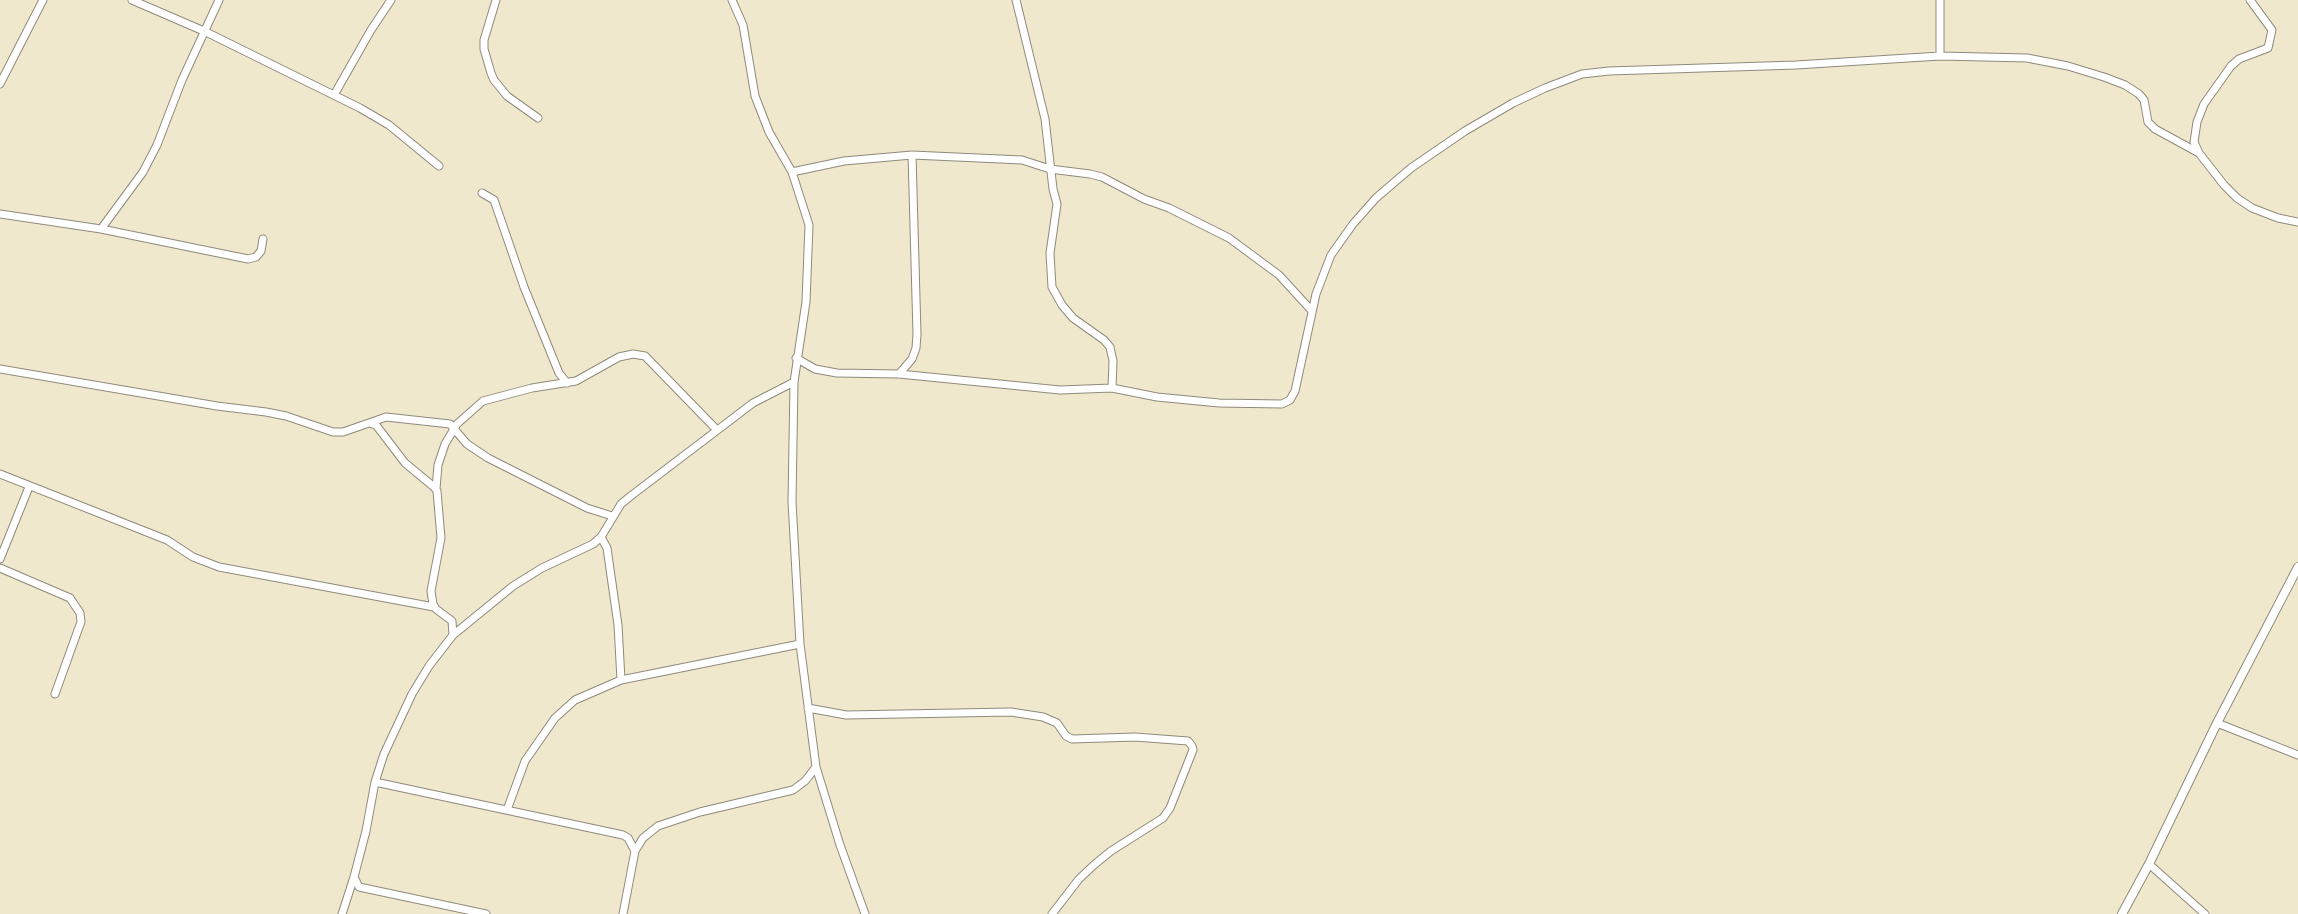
<!DOCTYPE html>
<style>
body{margin:0}
canvas{display:block;background:#f0e8cc}
</style>
<canvas width="2298" height="914"></canvas>
<script>
const c = document.querySelector('canvas').getContext('2d');
c.lineJoin = 'round';
function shape(rows) {
  const path = new Path2D();
  for (const r of rows) {
    path.moveTo(r[0], r[1]);
    for (let i = 2; i < r.length; i += 2) path.lineTo(r[i], r[i + 1]);
  }
  return path;
}
function trace(path, color, width, dash) {
  c.strokeStyle = color;
  c.lineWidth = width;
  c.lineCap = dash ? 'butt' : 'round';
  c.setLineDash(dash || []);
  c.stroke(path);
}
const minor = shape([
 [132,0,206,32,360,108,389,125,439,166],
 [496,0,484,40,484,49,491,73,494,80,507,96,538,118],
 [732,0,743,25,755,96,769,132,792,172,809,225,806,302,794,382,792,502,800,644,816,767,840,845,865,914],
 [1016,0,1045,119,1053,189,1057,204,1050,253,1052,287,1062,305,1073,318,1104,340,1110,347,1113,361,1112,388],
 [1940,0,1940,56],
 [2250,0,2272,30,2268,48,2239,59,2231,66,2204,104,2197,122,2194,142,2199,153,2224,185,2237,198,2252,208,2278,218,2298,222],
 [0,84,43,0],
 [334,95,371,30,391,0],
 [792,172,844,161,912,155,1022,160,1050,169,1090,174,1102,177,1144,199,1169,208,1229,238,1279,275,1312,311],
 [482,193,494,200,524,287,559,373,567,383],
 [0,214,101,229,248,259,256,257,261,251,263,239],
 [101,229,143,172,157,145,182,80,219,0],
 [796,358,815,369,837,373,899,374,1060,390,1112,388,1157,397,1219,403,1282,404,1290,400,1295,391,1316,294,1331,255,1353,224,1376,198,1411,168,1465,131,1513,103,1545,88,1582,74,1609,71,1796,65,1940,56,2027,58,2068,66,2104,77,2125,85,2139,94,2144,100,2148,122,2155,129,2199,153],
 [0,369,217,406,266,412,286,416,333,432,343,432,369,423,376,425,405,463,434,487,437,491,441,538,431,591,433,604,436,609,452,621,453,635],
 [899,374,912,359,916,348,917,334,912,155],
 [369,423,386,417,450,424,467,444,488,458,587,508,612,516],
 [0,474,167,540,193,557,219,567,434,607],
 [436,489,438,465,445,444,457,424,483,401,532,388,576,381,619,357,633,354,645,356,716,429],
 [601,537,607,548,618,625,621,680],
 [0,559,29,487],
 [0,568,70,598,80,613,81,622,78,630,55,694],
 [808,708,846,715,1011,712,1043,717,1057,723,1066,736,1072,739,1135,737,1188,741,1192,746,1193,750,1170,808,1163,818,1111,851,1095,864,1079,879,1052,914],
 [2217,723,2298,755],
 [375,782,623,835,628,838,635,851],
 [507,810,525,761,555,718,575,700,621,680,800,644],
 [2149,864,2205,914],
 [354,877,359,887,486,914],
 [342,914,354,877,366,831,375,782,384,754,412,694,429,666,453,635,513,586,542,568,593,544,601,537,621,504,632,495,753,403,794,382],
 [623,914,635,851,643,838,658,826,700,812,793,790,805,781,816,767]
]);
const tertiary = shape([
 [2122,914,2149,864,2217,723,2298,567]
]);
trace(minor, '#8e8a7c', 9);
trace(tertiary, '#8e8a7c', 10);
trace(minor, '#fff', 7);
trace(tertiary, '#fff', 8);
</script>
